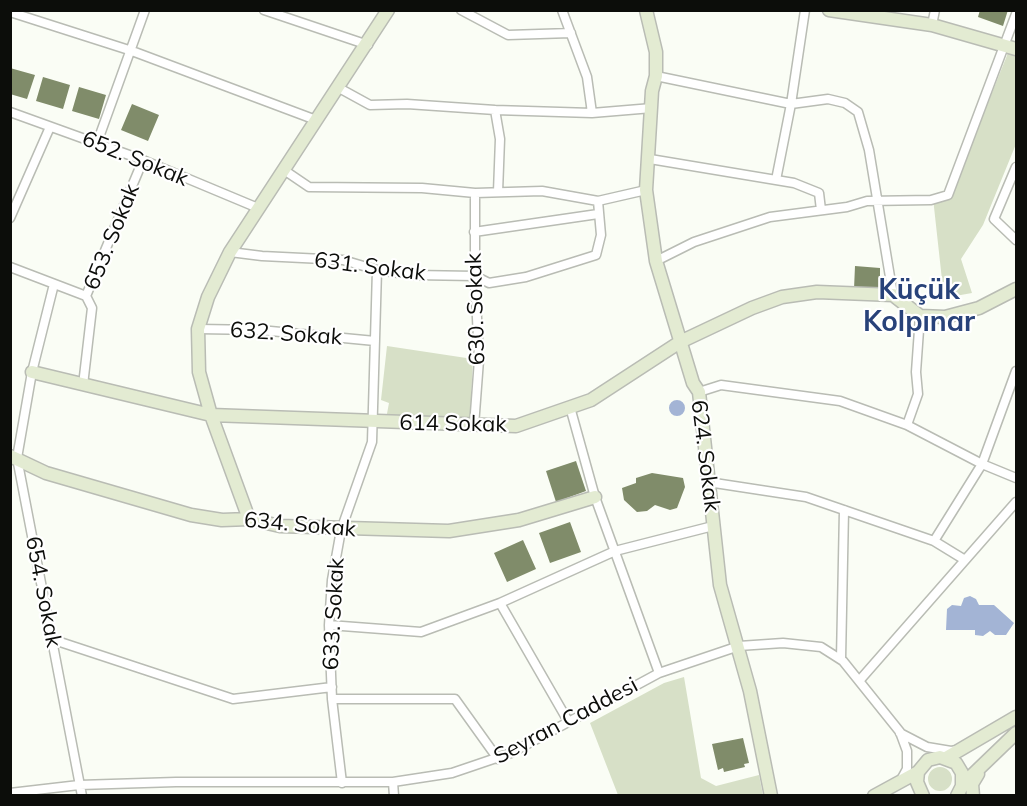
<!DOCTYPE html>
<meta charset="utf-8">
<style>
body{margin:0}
#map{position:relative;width:1027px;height:806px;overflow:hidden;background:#fafdf5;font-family:Mulish,sans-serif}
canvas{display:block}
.frame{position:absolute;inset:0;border:12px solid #0c0d0a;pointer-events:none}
</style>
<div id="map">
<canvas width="1027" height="806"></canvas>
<div class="frame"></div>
</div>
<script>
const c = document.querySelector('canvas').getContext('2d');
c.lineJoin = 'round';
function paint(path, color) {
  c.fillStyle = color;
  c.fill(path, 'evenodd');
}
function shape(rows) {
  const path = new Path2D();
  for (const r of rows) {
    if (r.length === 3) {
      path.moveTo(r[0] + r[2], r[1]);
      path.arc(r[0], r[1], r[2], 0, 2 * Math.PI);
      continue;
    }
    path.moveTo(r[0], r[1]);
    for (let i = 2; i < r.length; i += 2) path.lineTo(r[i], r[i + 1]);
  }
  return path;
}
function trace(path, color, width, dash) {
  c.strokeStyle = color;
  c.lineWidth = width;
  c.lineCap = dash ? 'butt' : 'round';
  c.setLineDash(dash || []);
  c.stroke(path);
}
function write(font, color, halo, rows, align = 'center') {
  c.font = font + ' Mulish,sans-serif';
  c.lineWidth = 4.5;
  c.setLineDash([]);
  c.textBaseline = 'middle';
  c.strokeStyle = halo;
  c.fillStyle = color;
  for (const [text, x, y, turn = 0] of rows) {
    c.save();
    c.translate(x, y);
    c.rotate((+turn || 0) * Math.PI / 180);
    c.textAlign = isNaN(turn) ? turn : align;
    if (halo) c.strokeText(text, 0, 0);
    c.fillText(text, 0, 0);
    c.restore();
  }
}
const green = shape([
 [1010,48,1016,50,1016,144,983,225,961,259,972,293,944,298,933,198,950,197],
 [387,346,473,359,470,419,386,419,389,403,381,400],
 [684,677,701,778,716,786,759,775,763,795,618,795,590,723,664,683],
 [940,779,12]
]);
const water = shape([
 [677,408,8],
 [970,596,976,599,979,605,994,605,1014,623,1006,635,995,635,990,631,983,636,975,635,975,630,946,630,947,609,952,605,961,606,964,598]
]);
const building = shape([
 [980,10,1008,10,1003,26,978,17],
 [10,68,35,75,27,99,10,94],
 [43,77,70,85,63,109,36,101],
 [79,87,106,95,99,119,72,111],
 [132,104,159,115,148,141,121,130],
 [855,266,880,268,880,292,854,289],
 [576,461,586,491,556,502,546,471],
 [652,473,683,478,685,487,677,508,670,510,655,505,647,511,637,512,624,500,622,488,636,483,636,478],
 [570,522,581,552,550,563,539,533],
 [523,540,536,569,507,582,494,553],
 [743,738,749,763,744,764,745,767,724,772,723,768,718,770,712,744]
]);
const street = shape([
 [264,10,368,45],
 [461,10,508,35,571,33],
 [562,10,587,77,592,113],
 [10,12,132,51,316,120],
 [932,25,935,10],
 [656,76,791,104,828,99,845,103,858,112,869,150,893,295],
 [339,88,370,105,407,104,495,110,592,113,652,108],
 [495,110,500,139,498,192],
 [10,112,143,160,258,208],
 [97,143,145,10],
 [650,159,794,183,819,193,821,210],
 [1016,167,994,219,1016,240],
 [284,170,309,187,422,188,475,193,542,191,598,201],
 [776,180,791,104,805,10],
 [10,218,50,127],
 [474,232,598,214],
 [230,252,262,256,343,260,377,270,414,275,475,276,489,283,526,277,596,255,601,235,598,201,646,190],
 [656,261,694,242,770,217,847,207,867,201,931,200,948,195,1016,14],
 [10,267,86,296],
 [54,284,32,372,17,458,82,796],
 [920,316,916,372,918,394,907,425,982,464,1016,478],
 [198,329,260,330,375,341],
 [83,385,92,308,86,296,143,160],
 [699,392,721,385,840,401,907,425],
 [570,407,595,497,659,673],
 [474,426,479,360,475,276,475,193],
 [708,482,806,497,934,541,982,464,1016,371],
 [934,541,965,560],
 [500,603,568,721],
 [329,625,421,632,500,603,615,551,713,526],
 [51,639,233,699,332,687],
 [841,659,844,510],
 [859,681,1016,502],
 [332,699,455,699,498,759],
 [900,733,927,747,951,751,958,750],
 [393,782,394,796],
 [342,783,332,699,329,625,332,580,341,530,372,442,377,270],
 [10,793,79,785,176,782,393,782,452,773,511,753,659,673,739,646,783,643,821,647,843,661,900,732,907,751,907,769,901,780]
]);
const secondary = shape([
 [646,10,656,52,656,76,652,91,646,190,656,261,693,383,699,392,720,585,750,691,771,796],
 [829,10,932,25,1016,49],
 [32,372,211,415,516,426,591,400,680,342,752,308,782,297,817,292,893,295,920,316,945,317,979,308,1016,289],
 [10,456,46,473,191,515,222,520,249,519,280,526,449,531,519,520,595,497],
 [249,519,211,415,199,372,198,329,208,297,230,252,388,10],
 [946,758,1016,717],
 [963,784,1016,733],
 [874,796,918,772],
 [923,796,917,782,918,772,928,760,940,757,956,763,962,773,962,786,957,796],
 [973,796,972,784,978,774]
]);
const streetNames = [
 ["652. Sokak",135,159,22],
 ["653. Sokak",112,237,-68],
 ["631. Sokak",370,267,7],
 ["630. Sokak",476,309,-92],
 ["632. Sokak",286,334,4],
 ["614 Sokak",453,424,1],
 ["624. Sokak",705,456,83],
 ["634. Sokak",300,525,5],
 ["654. Sokak",43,592,79],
 ["633. Sokak",334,614,-87],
 ["Seyran Caddesi",566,721,-28]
];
const districtNames = [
 ["Küçük",919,291],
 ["Kolpınar",919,323]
];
paint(green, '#d7e0c7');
paint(water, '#a3b4d5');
paint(building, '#808c6a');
trace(street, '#b9bcb4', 11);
trace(secondary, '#b9bcb4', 15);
trace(street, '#fff', 8);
trace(secondary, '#e3ebd2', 12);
write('22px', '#0c0d0a', '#fff', streetNames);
write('bold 28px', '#284279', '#fff', districtNames);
</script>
